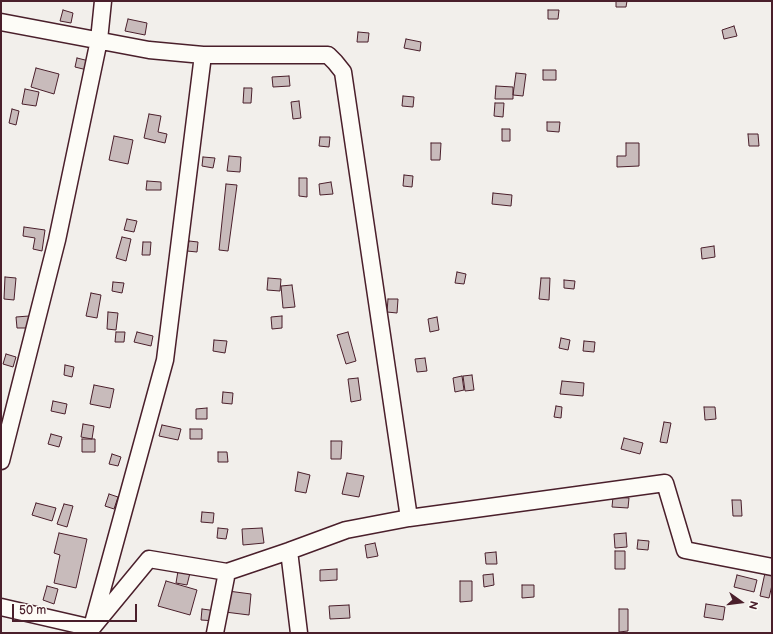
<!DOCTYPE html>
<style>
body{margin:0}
#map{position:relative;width:773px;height:634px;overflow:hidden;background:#f2efeb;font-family:"Balsamiq Sans",sans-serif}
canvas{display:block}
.frame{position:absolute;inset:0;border:2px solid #4a1f2b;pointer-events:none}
.north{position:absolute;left:721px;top:582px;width:40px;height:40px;-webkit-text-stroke:3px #fdfcf7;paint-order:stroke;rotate:104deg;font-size:11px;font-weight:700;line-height:16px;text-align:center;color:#4a1f2b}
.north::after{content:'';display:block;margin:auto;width:14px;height:18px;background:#4a1f2b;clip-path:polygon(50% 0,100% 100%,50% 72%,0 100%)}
.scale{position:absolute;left:12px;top:604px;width:125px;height:18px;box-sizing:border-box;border:2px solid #4a1f2b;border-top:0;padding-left:5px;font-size:12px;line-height:14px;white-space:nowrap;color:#4a1f2b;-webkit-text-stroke:3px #fdfcf7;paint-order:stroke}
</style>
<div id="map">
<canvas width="773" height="634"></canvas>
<div class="frame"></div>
<div class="north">N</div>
<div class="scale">50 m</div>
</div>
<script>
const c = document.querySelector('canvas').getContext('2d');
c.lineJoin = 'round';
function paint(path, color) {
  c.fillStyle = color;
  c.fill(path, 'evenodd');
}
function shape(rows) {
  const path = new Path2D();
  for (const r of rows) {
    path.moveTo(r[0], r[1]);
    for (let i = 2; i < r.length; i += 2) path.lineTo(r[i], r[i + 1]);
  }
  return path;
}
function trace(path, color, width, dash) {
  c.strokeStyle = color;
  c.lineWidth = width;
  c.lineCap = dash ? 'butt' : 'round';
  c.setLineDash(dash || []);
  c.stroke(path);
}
const building = shape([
 [616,1,627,1,626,7,616,7,616,1],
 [63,10,73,13,71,23,60,21,63,10],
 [548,10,559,10,558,19,548,19,548,10],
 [128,19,147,23,145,35,125,31,128,19],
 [734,26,737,36,724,39,722,30,734,26],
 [358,32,369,33,368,42,357,42,358,32],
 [406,39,421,42,420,51,404,48,406,39],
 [77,58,89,61,87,70,75,67,77,58],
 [36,68,59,74,54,94,31,87,36,68],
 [543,70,556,70,556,80,543,80,543,70],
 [516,73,526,74,523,96,513,95,516,73],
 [289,76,290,86,273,87,272,77,289,76],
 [496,86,513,87,513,99,495,99,496,86],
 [244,88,252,88,251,103,243,103,244,88],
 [25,89,39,92,36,106,22,104,25,89],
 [403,96,414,97,413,107,402,106,403,96],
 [299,101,301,118,293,119,291,102,299,101],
 [495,103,504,103,503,117,494,116,495,103],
 [12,109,19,111,16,125,9,123,12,109],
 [149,114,161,116,158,132,167,134,165,143,144,138,149,114],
 [547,122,560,122,559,132,547,131,547,122],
 [502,129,510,129,510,141,502,141,502,129],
 [748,134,758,134,759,146,749,146,748,134],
 [114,136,133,140,128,164,109,160,114,136],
 [320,137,330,137,329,147,319,146,320,137],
 [431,143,441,143,440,160,431,160,431,143],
 [626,143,639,143,639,166,617,167,617,156,626,156,626,143],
 [229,156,241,157,240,172,227,171,229,156],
 [203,157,215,158,213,168,202,166,203,157],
 [404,175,413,176,412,187,403,186,404,175],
 [299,178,307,178,307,197,299,196,299,178],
 [147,181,161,182,161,190,146,190,147,181],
 [331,182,333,194,320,195,319,184,331,182],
 [226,184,237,185,228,251,219,250,226,184],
 [493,193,512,195,511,206,492,204,493,193],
 [127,219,137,221,134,232,124,230,127,219],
 [24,227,45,230,42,251,33,249,35,238,23,236,24,227],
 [122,237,131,239,126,261,116,258,122,237],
 [189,241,198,242,197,252,187,251,189,241],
 [143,242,151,242,150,255,142,255,143,242],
 [714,246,715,257,702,259,701,248,714,246],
 [457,272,466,274,464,284,455,283,457,272],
 [5,277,16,278,14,300,4,299,5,277],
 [268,278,281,279,280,291,267,290,268,278],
 [541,278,550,278,549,300,539,299,541,278],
 [564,280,575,281,574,289,564,288,564,280],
 [113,282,124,283,122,293,112,291,113,282],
 [292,285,295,307,283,308,281,286,292,285],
 [91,293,101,295,97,318,86,316,91,293],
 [388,299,398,299,397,313,387,312,388,299],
 [108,312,118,313,116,330,107,329,108,312],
 [29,316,29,328,17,328,16,317,29,316],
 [282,316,282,328,272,329,271,317,282,316],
 [437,317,439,330,430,332,428,319,437,317],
 [116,332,125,332,124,342,115,342,116,332],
 [137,332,153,336,151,346,134,342,137,332],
 [348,332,356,361,346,364,337,335,348,332],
 [561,338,570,340,568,350,559,348,561,338],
 [214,340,227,341,225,353,213,351,214,340],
 [584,341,595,342,594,352,583,351,584,341],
 [6,354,16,357,13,367,3,364,6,354],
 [425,358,427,371,417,372,415,359,425,358],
 [65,365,74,367,72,377,64,375,65,365],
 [472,375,474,390,465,391,463,376,472,375],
 [462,376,464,390,455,392,453,378,462,376],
 [358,378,361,400,351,402,348,379,358,378],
 [562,381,584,383,583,396,560,394,562,381],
 [94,385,114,389,110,408,90,404,94,385],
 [223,392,233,393,232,404,222,403,223,392],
 [53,401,67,404,65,414,51,411,53,401],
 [556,406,562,407,561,418,554,417,556,406],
 [704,407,715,407,716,419,705,420,704,407],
 [207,408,207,419,196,419,196,409,207,408],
 [664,422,671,423,667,443,660,442,664,422],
 [83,424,94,426,92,439,81,437,83,424],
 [162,425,181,429,178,440,159,436,162,425],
 [190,429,202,429,202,439,190,439,190,429],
 [51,434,62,437,59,447,48,444,51,434],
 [624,438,643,443,640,454,621,449,624,438],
 [82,439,95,439,95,452,82,452,82,439],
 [331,441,342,441,341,459,331,459,331,441],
 [218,452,227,452,228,462,218,462,218,452],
 [112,454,121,457,118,466,109,464,112,454],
 [298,472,310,475,306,493,295,491,298,472],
 [347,473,364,476,359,497,342,494,347,473],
 [109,494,118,497,114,509,105,506,109,494],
 [613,497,629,498,628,508,612,507,613,497],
 [732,500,741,500,742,516,733,516,732,500],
 [36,503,56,508,52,521,32,515,36,503],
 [64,504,73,506,67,527,57,524,64,504],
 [202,512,214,513,213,523,201,522,202,512],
 [218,528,228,529,226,539,217,538,218,528],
 [262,528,264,543,243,545,242,529,262,528],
 [59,533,87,539,76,588,54,583,60,555,54,553,59,533],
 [626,533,627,547,615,548,614,534,626,533],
 [638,540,649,541,648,550,637,549,638,540],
 [375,543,378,556,367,558,365,545,375,543],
 [615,551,625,551,625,569,615,569,615,551],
 [496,552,497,564,486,564,485,553,496,552],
 [337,569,337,580,320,581,320,570,337,569],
 [178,571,190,573,187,585,176,583,178,571],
 [765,573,772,575,772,585,769,598,760,596,765,573],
 [493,574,494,585,484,587,483,575,493,574],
 [737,575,757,580,754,592,734,587,737,575],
 [166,581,197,590,190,615,158,606,166,581],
 [460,581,472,581,472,601,460,602,460,581],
 [522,585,534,585,534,597,522,598,522,585],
 [47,586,58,589,54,604,43,600,47,586],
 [228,591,251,594,249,615,225,612,228,591],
 [706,604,725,607,723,620,704,617,706,604],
 [349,605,350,618,330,619,329,606,349,605],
 [202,609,217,611,216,621,201,620,202,609],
 [619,609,628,609,628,631,619,632,619,609]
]);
const minor = shape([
 [1,22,149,50,203,55,328,55,335,62,343,72,409,518],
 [1,461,57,240,99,40,103,1],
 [289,551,299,633],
 [1,607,92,628,149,559,227,572,289,551,346,530,409,518,665,483,685,550,772,567],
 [93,623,165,360,203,55],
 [215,633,227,572]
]);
paint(building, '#c8bbbb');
trace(building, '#4a1f2b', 1);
trace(minor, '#4a1f2b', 19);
trace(minor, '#fdfcf7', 16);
</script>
